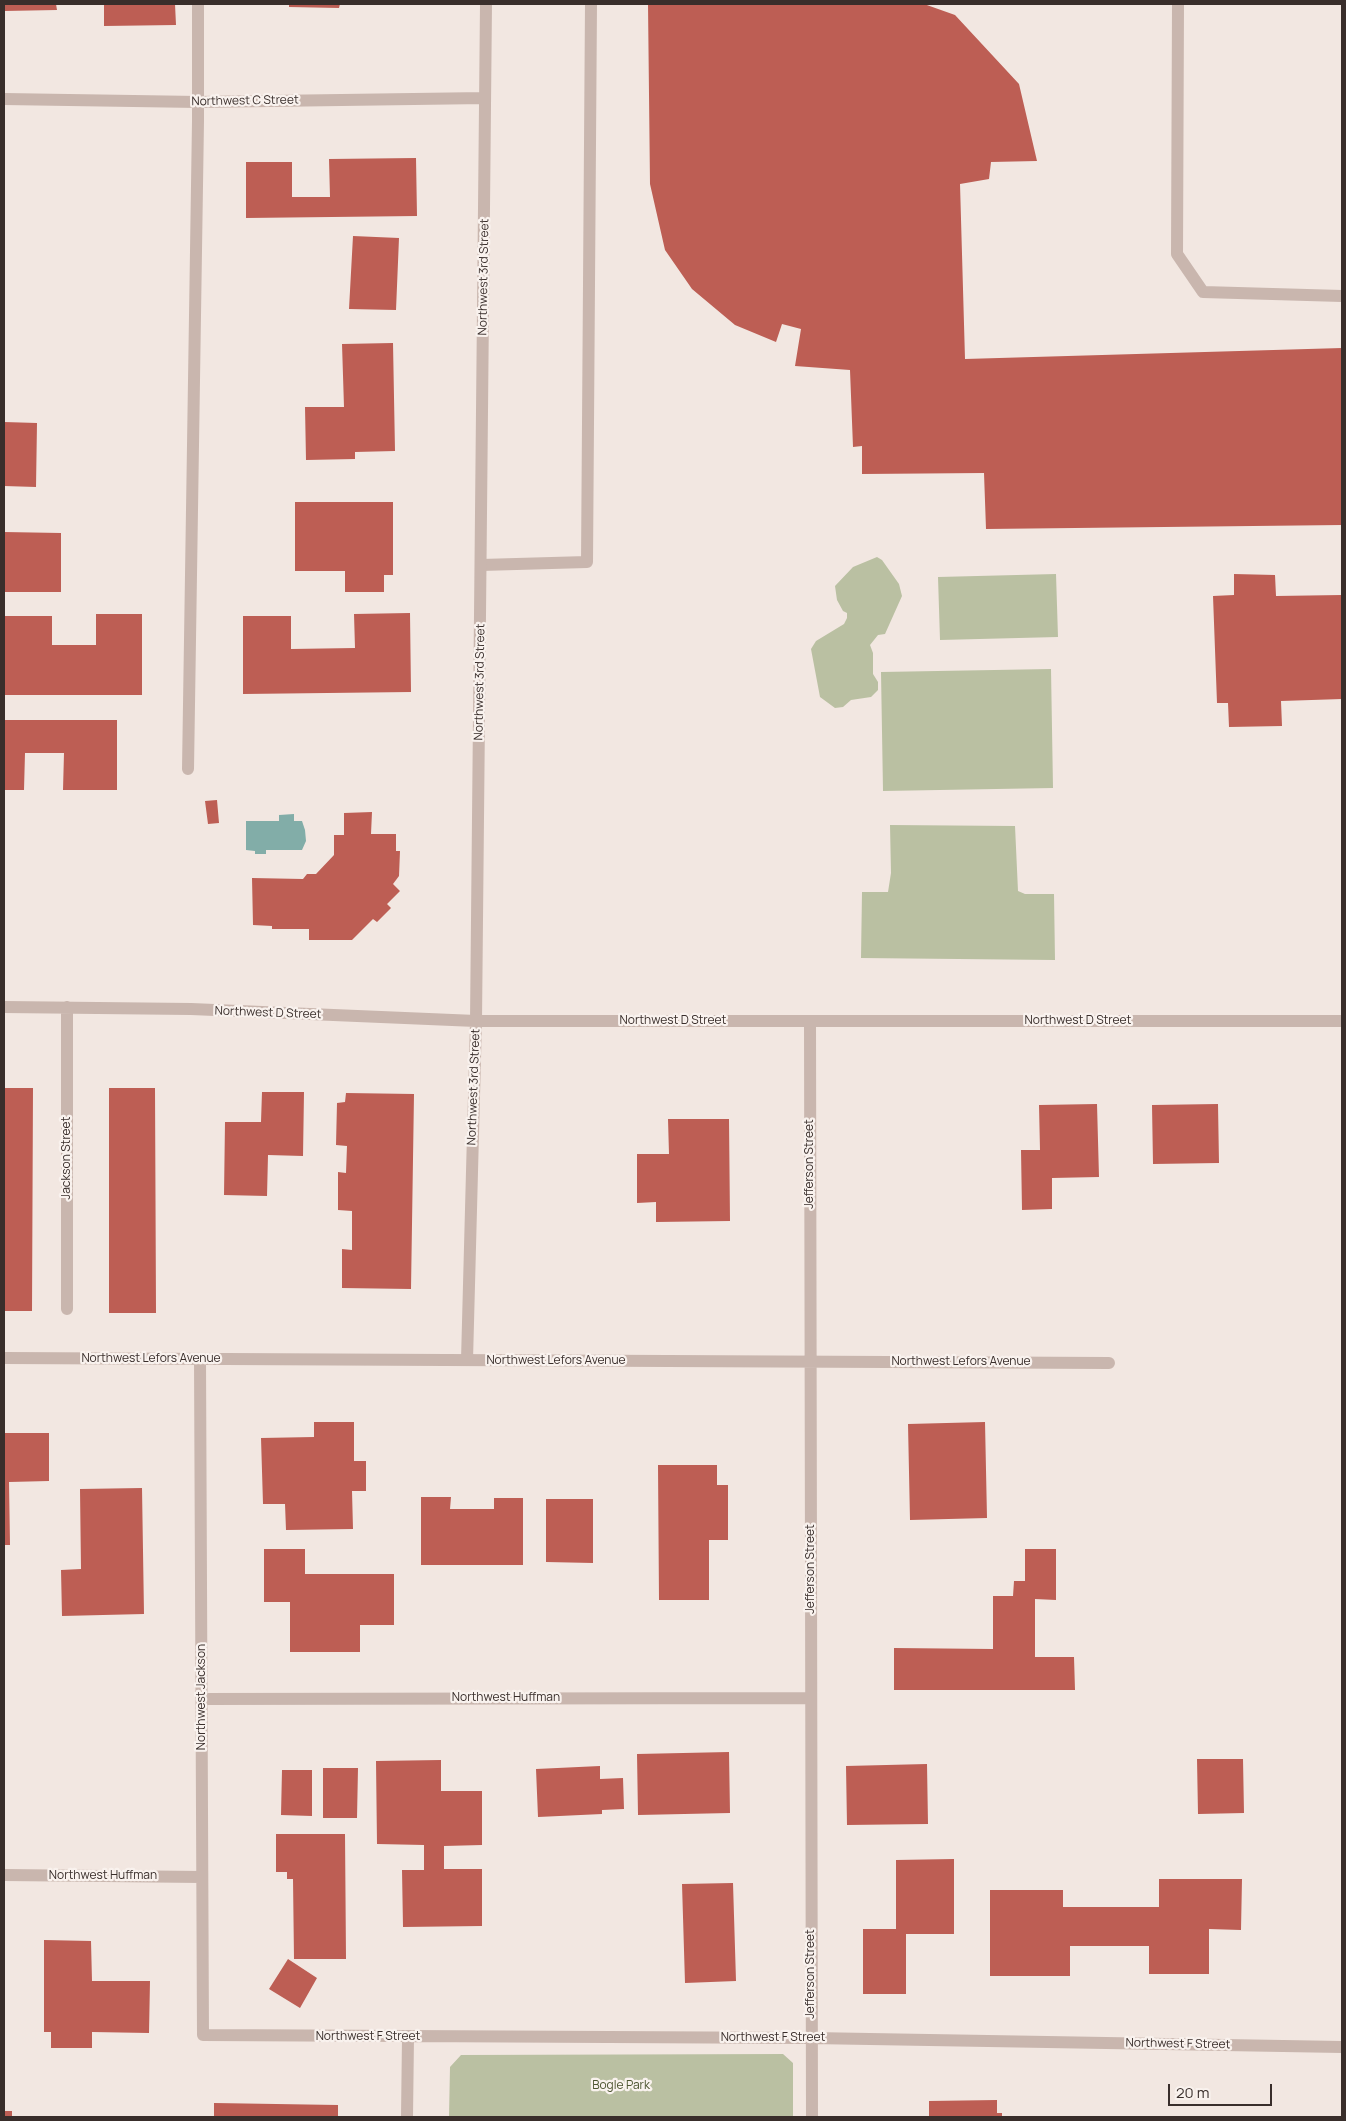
<!DOCTYPE html>
<style>
body{margin:0}
#map{position:relative;width:1346px;height:2121px;overflow:hidden;background:#f2e7e1;font-family:Manrope,sans-serif}
canvas{display:block}
.frame{position:absolute;inset:0;border:5px solid #392e2b;pointer-events:none}
.scale{position:absolute;left:1168px;top:2084px;width:104px;height:22px;box-sizing:border-box;border:2px solid #392e2b;border-top:0;padding-left:6px;font-size:15px;line-height:18px;white-space:nowrap;color:#392e2b;-webkit-text-stroke:4px #f9f2ee;paint-order:stroke}
</style>
<div id="map">
<canvas width="1346" height="2121"></canvas>
<div class="frame"></div>
<div class="scale">20 m</div>
</div>
<script>
const c = document.querySelector('canvas').getContext('2d');
c.lineJoin = 'round';
function paint(path, color) {
  c.fillStyle = color;
  c.fill(path, 'evenodd');
}
function shape(rows) {
  const path = new Path2D();
  for (const r of rows) {
    path.moveTo(r[0], r[1]);
    for (let i = 2; i < r.length; i += 2) path.lineTo(r[i], r[i + 1]);
  }
  return path;
}
function trace(path, color, width, dash) {
  c.strokeStyle = color;
  c.lineWidth = width;
  c.lineCap = dash ? 'butt' : 'round';
  c.setLineDash(dash || []);
  c.stroke(path);
}
function write(font, color, halo, rows, align = 'center') {
  c.font = font + ' Manrope,sans-serif';
  c.lineWidth = 4.5;
  c.setLineDash([]);
  c.textBaseline = 'middle';
  c.strokeStyle = halo;
  c.fillStyle = color;
  for (const [text, x, y, turn = 0] of rows) {
    c.save();
    c.translate(x, y);
    c.rotate((+turn || 0) * Math.PI / 180);
    c.textAlign = isNaN(turn) ? turn : align;
    if (halo) c.strokeText(text, 0, 0);
    c.fillText(text, 0, 0);
    c.restore();
  }
}
const green = shape([
 [877,557,882,560,899,584,902,596,885,634,878,635,870,645,873,653,873,674,878,682,878,690,871,697,851,700,843,707,835,708,820,697,811,649,816,641,844,624,847,618,847,613,843,611,837,600,835,586,853,567],
 [1056,574,1058,637,940,640,938,577],
 [1051,669,1053,788,883,791,881,672],
 [890,825,1015,826,1018,891,1025,894,1054,894,1055,960,861,958,862,892,888,892,891,873],
 [783,2054,793,2063,793,2117,449,2117,450,2067,461,2055]
]);
const water = shape([
 [294,814,294,821,302,821,305,830,306,841,302,850,266,850,266,854,255,854,255,851,246,850,246,821,279,821,279,815]
]);
const building = shape([
 [4,4,56,4,57,10,4,11],
 [104,4,175,4,176,25,104,26],
 [289,4,340,4,339,8,289,7],
 [648,4,924,4,955,15,1019,84,1037,161,991,162,989,179,960,184,965,359,1342,348,1342,525,986,529,984,473,862,474,862,446,853,447,850,370,795,366,801,329,782,324,776,342,735,325,692,289,665,250,650,184],
 [416,158,417,216,246,218,246,162,292,162,292,197,330,197,329,159],
 [353,236,399,238,396,310,349,309],
 [393,343,395,451,355,452,355,459,306,460,305,407,344,407,342,344],
 [4,422,37,423,36,487,4,486],
 [295,502,393,502,393,575,384,575,384,592,345,592,345,571,295,571],
 [4,532,61,533,61,592,4,592],
 [1234,574,1275,575,1276,596,1342,595,1342,699,1281,701,1282,726,1229,727,1228,703,1217,703,1213,596,1234,595],
 [410,613,411,692,243,694,243,616,291,616,291,649,355,648,354,614],
 [96,614,142,614,142,695,4,695,4,616,52,616,52,645,96,645],
 [4,720,117,720,117,790,63,790,64,753,25,753,24,790,4,790],
 [217,800,219,823,208,824,205,801],
 [372,812,371,834,396,834,396,851,400,851,399,876,393,884,400,891,387,904,391,908,377,922,373,919,352,940,309,940,309,929,272,929,272,926,253,925,252,878,303,879,307,874,316,874,334,855,334,835,344,835,344,813],
 [4,1088,33,1088,32,1311,4,1311],
 [109,1088,155,1088,156,1313,109,1313],
 [262,1092,304,1092,303,1156,268,1155,267,1196,224,1195,225,1122,261,1122],
 [346,1093,414,1094,411,1289,342,1288,342,1249,352,1250,352,1211,338,1210,338,1172,346,1173,347,1146,336,1145,337,1103,345,1102],
 [1097,1104,1099,1177,1052,1178,1052,1209,1022,1210,1021,1150,1040,1150,1039,1105],
 [1218,1104,1219,1163,1153,1164,1152,1105],
 [668,1119,729,1119,730,1221,656,1222,656,1202,637,1203,637,1154,669,1154],
 [314,1422,354,1422,354,1461,366,1461,366,1491,352,1491,353,1529,286,1530,285,1504,263,1504,261,1438,314,1437],
 [985,1422,987,1518,910,1520,908,1424],
 [4,1433,49,1433,49,1481,9,1482,10,1545,4,1545],
 [658,1465,717,1465,717,1485,728,1485,728,1540,709,1540,709,1600,659,1600],
 [142,1488,144,1614,62,1616,61,1570,81,1569,80,1489],
 [421,1497,451,1497,450,1509,494,1509,494,1498,523,1498,523,1565,421,1565],
 [546,1499,593,1499,593,1563,546,1562],
 [264,1549,305,1549,305,1574,394,1574,394,1625,360,1625,360,1652,290,1652,290,1602,264,1602],
 [1025,1549,1056,1549,1056,1600,1035,1599,1035,1657,1074,1657,1075,1690,894,1690,894,1648,993,1649,993,1596,1013,1596,1014,1581,1025,1581],
 [729,1752,730,1813,638,1815,637,1754],
 [1197,1759,1243,1759,1244,1813,1198,1814],
 [441,1760,441,1791,482,1791,482,1845,444,1846,444,1869,482,1869,482,1926,403,1927,402,1870,424,1870,424,1845,377,1844,376,1761],
 [927,1764,928,1824,847,1825,846,1766],
 [600,1766,600,1779,623,1778,624,1809,602,1810,602,1814,538,1817,536,1769],
 [323,1768,358,1768,357,1818,323,1818],
 [282,1770,312,1770,312,1816,281,1815],
 [276,1834,345,1834,346,1959,294,1959,293,1879,287,1879,287,1872,276,1872],
 [954,1859,954,1934,906,1934,906,1994,863,1994,863,1929,896,1929,896,1860],
 [1159,1879,1242,1879,1241,1930,1209,1929,1209,1974,1149,1974,1149,1946,1070,1946,1070,1976,990,1976,990,1890,1063,1890,1063,1907,1159,1907],
 [733,1883,736,1981,685,1983,682,1884],
 [44,1940,91,1941,92,1981,150,1981,149,2033,92,2032,92,2048,51,2048,51,2032,44,2032],
 [288,1959,317,1978,300,2008,269,1989],
 [997,2100,997,2113,1002,2113,1002,2117,929,2117,929,2101],
 [214,2103,338,2105,338,2117,214,2117],
 [4,2111,12,2111,12,2117,4,2117]
]);
const lane = shape([
 [1178,4,1177,254,1203,292,1342,296],
 [481,565,587,562,591,4],
 [188,769,198,121,198,4]
]);
const street = shape([
 [4,99,198,102,485,98],
 [4,1007,191,1009,476,1021,1342,1021],
 [67,1007,67,1309],
 [810,1021,812,2117],
 [4,1358,1109,1363],
 [200,1359,203,2035,811,2038,1342,2047],
 [467,1360,476,1021,486,4],
 [202,1699,811,1698],
 [4,1875,202,1877],
 [407,2117,408,2037]
]);
const streetNames = [
 ["Northwest C Street",245,101,-1],
 ["Northwest 3rd Street",484,277,-89],
 ["Northwest 3rd Street",480,682,-89],
 ["Northwest D Street",268,1013,2],
 ["Northwest D Street",673,1021],
 ["Northwest D Street",1078,1021],
 ["Northwest 3rd Street",474,1087,-88],
 ["Jackson Street",67,1158,-90],
 ["Jefferson Street",810,1164,-90],
 ["Northwest Lefors Avenue",151,1359],
 ["Northwest Lefors Avenue",556,1361],
 ["Northwest Lefors Avenue",961,1362],
 ["Jefferson Street",811,1569,-90],
 ["Northwest Jackson",202,1697,-90],
 ["Northwest Huffman",506,1698],
 ["Northwest Huffman",103,1876],
 ["Jefferson Street",811,1974,-90],
 ["Northwest F Street",368,2037],
 ["Northwest F Street",773,2038],
 ["Northwest F Street",1178,2044,1]
];
const parkNames = [
 ["Bogle Park",621,2086]
];
paint(green, '#bac0a2');
paint(water, '#82ada8');
paint(building, '#bd5e54');
trace(lane, '#c9b6ae', 12);
trace(street, '#c9b6ae', 12);
write('12px', '#392e2b', '#f9f2ee', streetNames);
write('12px', '#4d5531', '#f9f2ee', parkNames);
</script>
